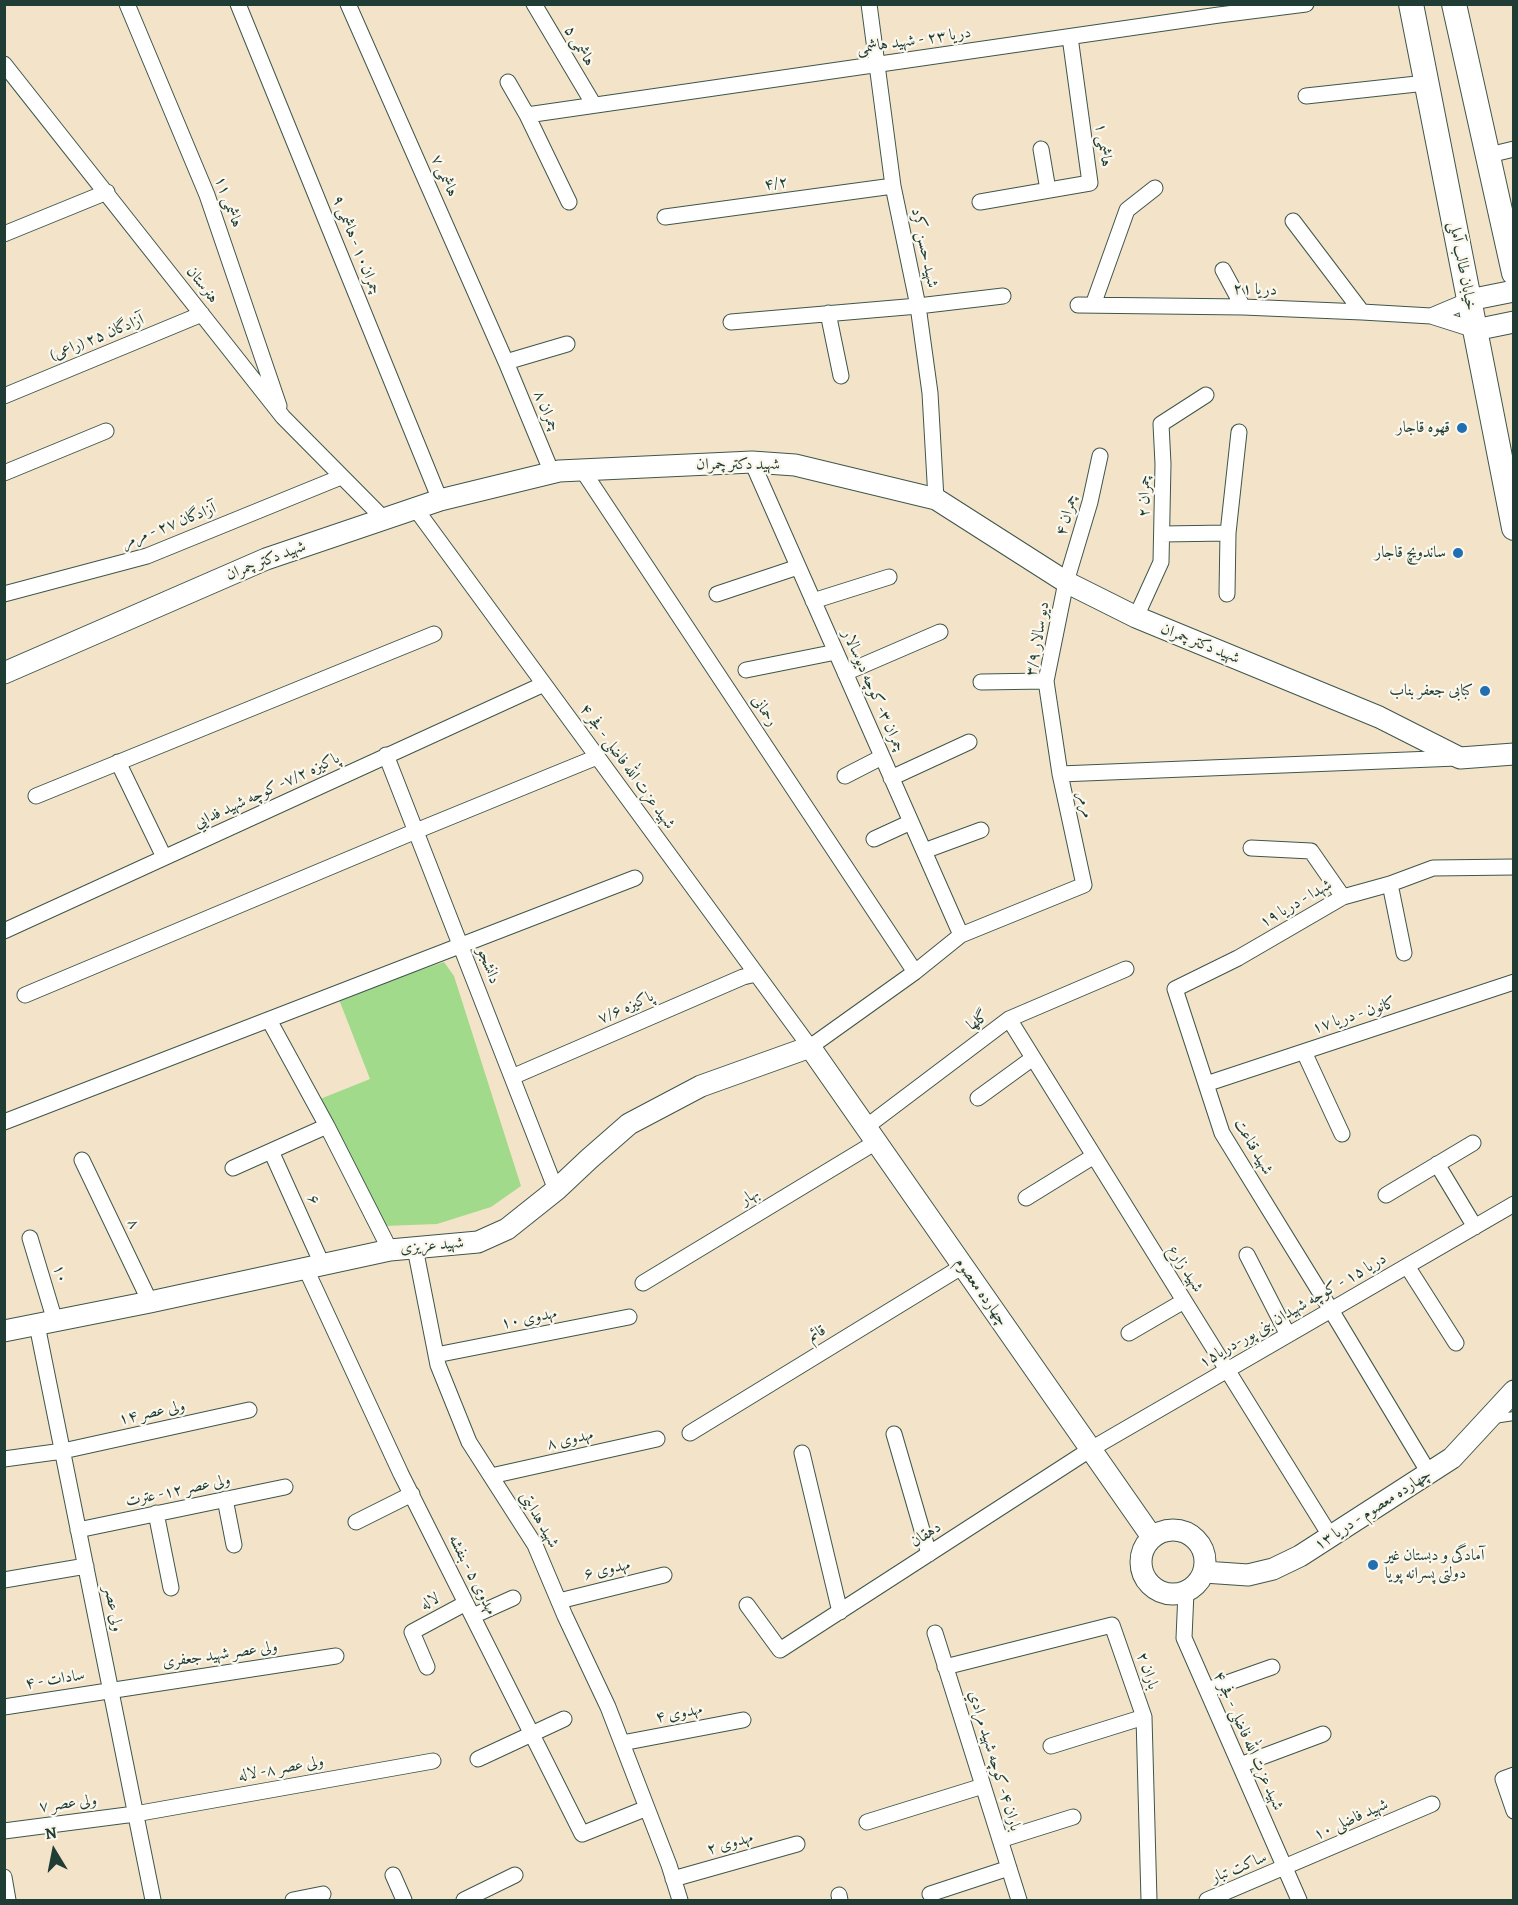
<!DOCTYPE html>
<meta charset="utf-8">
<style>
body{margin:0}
#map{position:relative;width:1518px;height:1905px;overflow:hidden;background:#f3e4c9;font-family:Alegreya,serif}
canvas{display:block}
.frame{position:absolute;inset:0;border:6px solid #1f3d34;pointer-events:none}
.north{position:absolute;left:24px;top:1821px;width:60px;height:60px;-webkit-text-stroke:4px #fbf7ec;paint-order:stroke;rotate:350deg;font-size:16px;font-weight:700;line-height:24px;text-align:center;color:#1f3d34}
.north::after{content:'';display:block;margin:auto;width:21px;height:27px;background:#1f3d34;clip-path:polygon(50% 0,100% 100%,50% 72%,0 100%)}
</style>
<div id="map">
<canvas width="1518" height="1905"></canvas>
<div class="frame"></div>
<div class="north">N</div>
</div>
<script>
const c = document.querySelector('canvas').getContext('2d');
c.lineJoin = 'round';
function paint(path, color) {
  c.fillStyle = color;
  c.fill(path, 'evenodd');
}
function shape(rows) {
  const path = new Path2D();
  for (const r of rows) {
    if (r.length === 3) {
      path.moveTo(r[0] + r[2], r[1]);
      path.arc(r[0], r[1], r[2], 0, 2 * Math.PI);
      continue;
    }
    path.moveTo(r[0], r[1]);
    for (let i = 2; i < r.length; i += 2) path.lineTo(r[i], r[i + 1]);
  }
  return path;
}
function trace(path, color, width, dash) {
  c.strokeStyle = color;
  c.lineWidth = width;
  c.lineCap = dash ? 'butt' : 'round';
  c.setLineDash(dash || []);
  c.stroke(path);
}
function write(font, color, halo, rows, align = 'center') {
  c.font = font + ' Alegreya,Amiri,serif';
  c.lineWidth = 4.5;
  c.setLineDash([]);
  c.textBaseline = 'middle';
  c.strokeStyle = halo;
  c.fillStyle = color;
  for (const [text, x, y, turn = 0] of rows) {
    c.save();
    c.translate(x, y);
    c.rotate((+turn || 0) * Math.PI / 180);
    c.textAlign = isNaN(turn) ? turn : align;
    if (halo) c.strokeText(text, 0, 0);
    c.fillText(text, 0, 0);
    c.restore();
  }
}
const green = shape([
 [444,962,454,976,521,1186,491,1207,437,1224,384,1226,320,1099,370,1079,338,997]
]);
const lane = shape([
 [1494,1419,1514,1416]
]);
const street = shape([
 [127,4,207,195,279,406],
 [238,4,440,500],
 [348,4,506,362,552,473],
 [534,4,594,105],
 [869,4,893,186,918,306,930,393,936,499],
 [4,64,283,417,383,518],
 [508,82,527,115,569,202],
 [1306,96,1426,83],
 [527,115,1219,15,1306,4],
 [1041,149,1048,190],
 [1489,155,1514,149],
 [980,202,1090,183,1070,37],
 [665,217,893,186],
 [1293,221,1362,312],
 [4,234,107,192],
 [1223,270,1243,307],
 [1078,305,1243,307,1362,312,1431,316,1475,330],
 [1093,305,1127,210,1155,188],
 [828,313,841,376],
 [1431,316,1469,300],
 [731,322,918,306,1003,296],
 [506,362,567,344],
 [4,396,202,314],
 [752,462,961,935],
 [583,471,915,972],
 [4,473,106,431],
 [415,508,810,1047,915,972,961,935,1084,885,1060,774,1457,758],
 [1162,534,1228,533],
 [4,594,147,556,341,477],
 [717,594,798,567],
 [1227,594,1228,533,1239,432],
 [813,601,889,577],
 [1136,617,1161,562,1163,464,1161,424,1206,395],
 [746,670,836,652],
 [845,673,940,632],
 [981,682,1046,681],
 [386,755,556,1190],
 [118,762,164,857],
 [1060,774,1046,681,1066,582,1090,502,1100,456],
 [845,776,882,757],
 [891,778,969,742],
 [36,796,434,634],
 [874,839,911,822],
 [1251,848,1311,851,1343,897],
 [924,851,981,830],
 [1390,884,1404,953],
 [4,931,544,684],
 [25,995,416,831,597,757],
 [1009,1019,1331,1537],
 [269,1020,327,1126,390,1250],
 [1304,1052,1342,1134],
 [512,1077,743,977,756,974],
 [1206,1084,1514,982],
 [978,1098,1033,1058],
 [4,1122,635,878],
 [866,1127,1009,1019,1126,969],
 [271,1151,322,1264],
 [82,1160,150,1302],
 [1437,1164,1475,1227],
 [233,1168,327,1126],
 [1386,1195,1473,1143],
 [1026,1198,1094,1156],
 [30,1238,55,1321],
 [415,1248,438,1365,469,1442,535,1545,565,1616,608,1707,669,1865,680,1900],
 [1247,1255,1288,1335],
 [1407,1266,1456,1343],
 [305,1267,401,1474,582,1834,647,1808],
 [643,1283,876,1142],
 [37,1325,153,1900],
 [1129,1333,1184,1301],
 [436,1355,629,1317],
 [690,1433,963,1266],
 [894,1434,929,1554],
 [802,1453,840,1612],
 [4,1459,63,1451,249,1410],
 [1429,1473,1331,1310,1222,1133,1175,989,1238,958,1343,897,1390,884,1433,868,1514,867],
 [491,1476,657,1439],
 [225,1499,234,1545],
 [156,1513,171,1588],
 [356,1522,412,1494],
 [78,1530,285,1487],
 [4,1580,86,1566],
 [1186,1592,1184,1638,1299,1900],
 [559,1601,664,1575],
 [747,1605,780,1650,1091,1449,1514,1204],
 [473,1616,513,1598],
 [935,1633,1019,1900],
 [427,1667,412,1632,466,1603],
 [945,1667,1112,1625,1144,1717,1149,1900],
 [1207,1690,1272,1667],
 [4,1707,336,1656],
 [622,1743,743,1720],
 [1051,1746,1144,1717],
 [478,1759,564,1719],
 [1240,1765,1323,1734],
 [1514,1775,1503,1779,1514,1811],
 [867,1822,983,1786],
 [4,1831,135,1814,433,1761],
 [1000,1840,1073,1817],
 [393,1875,404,1900],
 [4,1877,8,1900],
 [673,1879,797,1844],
 [930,1894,1009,1868],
 [839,1895,840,1900],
 [293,1900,323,1894],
 [464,1900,515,1875],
 [1207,1900,1432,1804]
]);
const secondary = shape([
 [1469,300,1514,291],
 [1475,330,1514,322],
 [4,673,266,559,440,500,559,471,752,462,795,465,936,499,1066,582,1136,617,1379,717,1460,758,1514,754],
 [4,1331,150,1302,390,1250,478,1242,507,1229,556,1190,589,1159,629,1124,701,1086,810,1047,1152,1537],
 [1173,1562,32],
 [1204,1572,1248,1575,1273,1569,1300,1556,1452,1458,1514,1391]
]);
const primary = shape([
 [1411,4,1514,528],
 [1454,4,1514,273]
]);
const markers = [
 [1462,428,6,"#1f6fb2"],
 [1458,553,6,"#1f6fb2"],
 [1485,691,6,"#1f6fb2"],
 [1373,1565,6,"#1f6fb2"]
];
const streetNames = [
 ["دریا ۲۳ - شهید هاشمی",914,41,-8],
 ["هاشمی ۵",579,46,59],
 ["هاشمی ۱",1103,145,82],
 ["هاشمی ۷",444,176,66],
 ["۴/۲",776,184,-8],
 ["هاشمی ۱۱",228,202,70],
 ["چمران۱۰ - هاشمی ۹",356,245,68],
 ["شهید حسن کرد",924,248,78],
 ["خیابان طالب آملی",1462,266,79],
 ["هنرستان",202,285,52],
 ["دریا ۲۱",1255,290,2],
 ["آزادگان ۲۵ (راعی)",97,338,-22],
 ["چمران ۸",546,411,67],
 ["شهید دکتر چمران",738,465],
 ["چمران ۲",1145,496,-89],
 ["چمران ۴",1067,515,-74],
 ["آزادگان ۲۷ - مرمر",169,526,-21],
 ["شهید دکتر چمران",266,561,-21],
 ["دیو سالار ۳/۹",1038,639,-80],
 ["شهید دکتر چمران",1200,644,22],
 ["چمران ۳- كوچه ديوسالار",873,691,66],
 ["رحمانی",764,711,56],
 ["شهید عزت الله فاضلی - فجر ۴",627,767,54],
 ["پاکیزه ۷/۲- كوچه شهيد فدايي",267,791,-25],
 ["مرمر",1085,805,78],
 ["شهدا - دریا ۱۹",1296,904,-30],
 ["دانشجو",488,966,69],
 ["پاکیزه ۷/۶",626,1008,-24],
 ["کانون - دریا ۱۷",1354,1016,-18],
 ["گلها",978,1021,-37],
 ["شهید قناعت",1253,1147,60],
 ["بهار",750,1197,-31],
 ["۶",313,1200,66],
 ["۸",133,1224,64],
 ["شهید عزیزی",432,1246,-5],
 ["شهید زارع",1185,1269,58],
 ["۱۰",60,1274,73],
 ["چهارده معصوم",981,1292,55],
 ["دریا ۱۵ - كوچه شهيدان بنی پور-دريا۱۵",1293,1311,-30],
 ["مهدوی ۱۰",529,1319,-11],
 ["قائم",817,1334,-31],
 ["ولی عصر ۱۴",152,1413,-12],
 ["مهدوی ۸",570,1440,-13],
 ["ولی عصر ۱۲- عترت",178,1491,-12],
 ["چهارده معصوم - دریا ۱۳",1373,1510,-33],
 ["شهید هدایتی",539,1520,60],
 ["دهقان",926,1535,-33],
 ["مهدوی ۶",607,1570,-13],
 ["مهدوی ۵ - بنفشه",472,1575,63],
 ["لاله",430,1602,-28],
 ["ولی عصر",113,1609,79],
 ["ولی عصر شهید جعفری",220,1655,-8],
 ["باران ۲",1147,1671,71],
 ["۴ - سادات",55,1680,-9],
 ["مهدوی ۴",679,1714,-11],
 ["شهید عزت الله فاضلی - فجر ۴",1248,1741,66],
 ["باران ۴- كوچه شهيد مرادي",994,1761,73],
 ["ولی عصر ۸- لاله",281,1769,-10],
 ["ولی عصر ۷",68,1804,-7],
 ["شهید فاضلی ۱۰",1351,1820,-24],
 ["مهدوی ۲",730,1844,-16],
 ["ساکت تبار",1239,1868,-22]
];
const poiNames = [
 ["قهوه قاجار",1450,428],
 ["ساندویچ قاجار",1446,553],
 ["کبابی جعفر بناب",1473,691],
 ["آمادگی و دبستان غیر",1385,1556,"left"],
 ["دولتی پسرانه پویا",1385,1574,"left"]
];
paint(green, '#a2da8b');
trace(lane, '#3f564a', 10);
trace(street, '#3f564a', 17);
trace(secondary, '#3f564a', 23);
trace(primary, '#3f564a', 26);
trace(lane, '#fff', 8);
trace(street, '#fff', 15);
trace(secondary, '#fff', 21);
trace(primary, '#fff', 24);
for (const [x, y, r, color] of markers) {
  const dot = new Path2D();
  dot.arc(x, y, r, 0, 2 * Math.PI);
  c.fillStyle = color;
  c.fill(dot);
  trace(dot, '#fbf7ec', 2);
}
write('16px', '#1f3d34', '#fbf7ec', streetNames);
write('16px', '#1f3d34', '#fbf7ec', poiNames, 'right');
</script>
